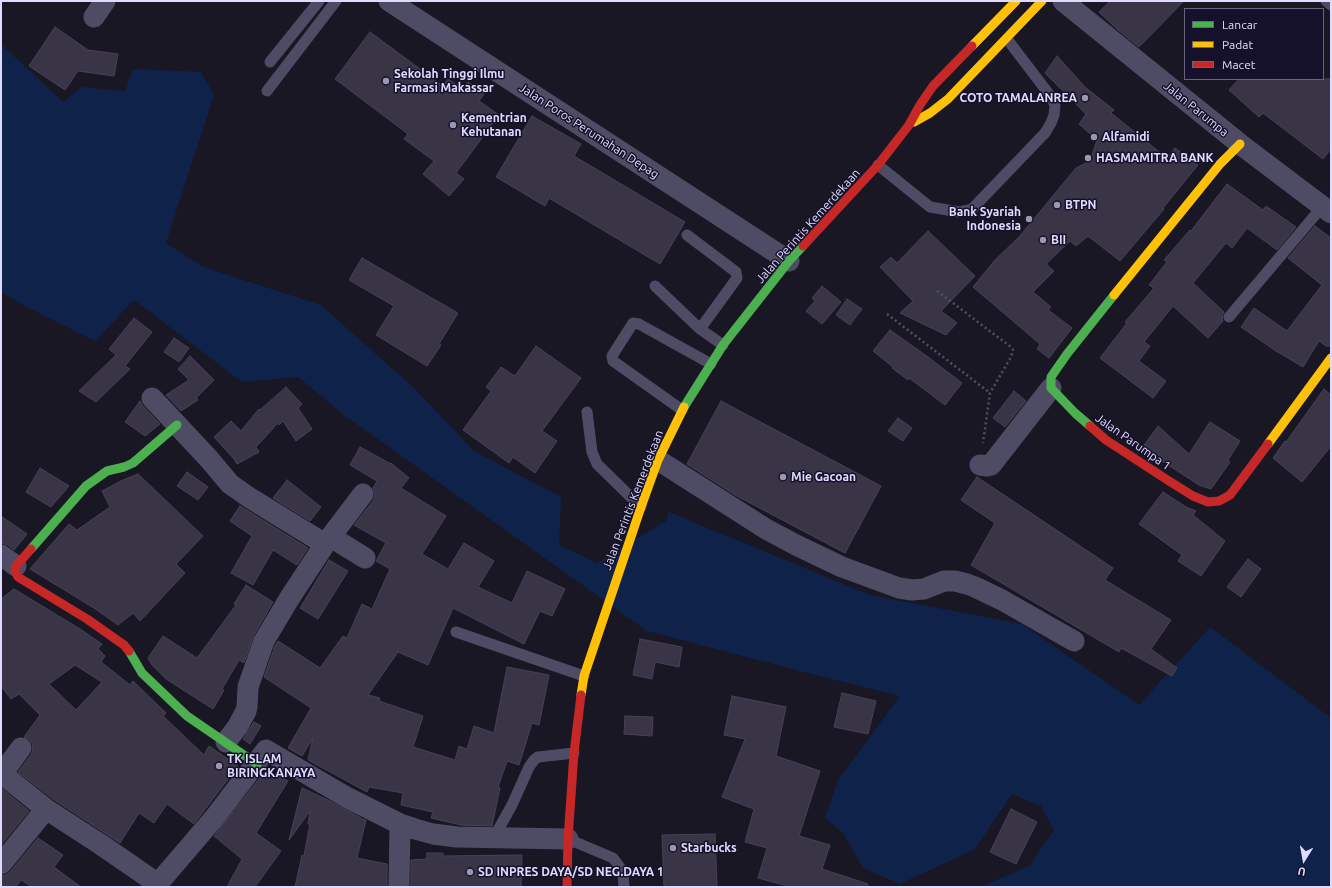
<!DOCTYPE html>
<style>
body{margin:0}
#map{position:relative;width:1332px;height:888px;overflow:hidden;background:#1a1724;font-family:Ubuntu,sans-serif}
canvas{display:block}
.frame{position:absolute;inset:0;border:2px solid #e0dbfe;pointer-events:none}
.legend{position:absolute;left:1184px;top:8px;width:140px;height:72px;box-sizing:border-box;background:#16112a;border:1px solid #67627f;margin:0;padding:5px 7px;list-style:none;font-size:12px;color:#e0dbfe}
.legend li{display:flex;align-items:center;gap:8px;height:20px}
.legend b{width:20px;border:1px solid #67627f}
.north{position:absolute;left:1284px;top:840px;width:40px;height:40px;-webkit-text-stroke:3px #16112a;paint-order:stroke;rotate:191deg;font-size:11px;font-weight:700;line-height:16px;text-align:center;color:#e0dbfe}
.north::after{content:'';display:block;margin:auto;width:14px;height:18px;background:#e0dbfe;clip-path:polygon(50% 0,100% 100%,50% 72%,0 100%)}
</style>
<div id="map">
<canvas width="1332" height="888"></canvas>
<div class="frame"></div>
<ul class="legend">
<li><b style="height:5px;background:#4caf50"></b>Lancar</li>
<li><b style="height:5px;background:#ffc107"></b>Padat</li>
<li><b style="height:5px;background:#c62828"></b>Macet</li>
</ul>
<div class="north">U</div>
</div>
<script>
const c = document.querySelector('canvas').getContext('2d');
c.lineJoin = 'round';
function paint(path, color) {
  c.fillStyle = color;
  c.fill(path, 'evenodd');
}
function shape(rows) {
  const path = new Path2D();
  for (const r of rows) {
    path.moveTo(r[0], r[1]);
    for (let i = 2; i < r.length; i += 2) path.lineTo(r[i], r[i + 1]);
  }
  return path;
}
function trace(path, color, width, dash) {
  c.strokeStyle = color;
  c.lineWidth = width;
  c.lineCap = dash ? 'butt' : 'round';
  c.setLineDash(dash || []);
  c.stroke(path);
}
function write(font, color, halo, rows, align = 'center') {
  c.font = font + ' Ubuntu,sans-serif';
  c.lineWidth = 3;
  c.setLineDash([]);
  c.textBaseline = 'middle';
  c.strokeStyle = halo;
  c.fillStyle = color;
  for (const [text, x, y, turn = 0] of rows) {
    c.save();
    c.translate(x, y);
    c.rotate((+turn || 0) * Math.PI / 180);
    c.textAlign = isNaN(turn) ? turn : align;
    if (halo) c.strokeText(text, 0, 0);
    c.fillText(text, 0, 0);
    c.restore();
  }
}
const water = shape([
 [1,44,63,102,81,87,125,91,133,69,201,72,214,95,166,243,203,267,321,305,414,388,474,451,561,497,559,545,597,563,666,521,669,512,870,595,1022,624,1139,705,1210,627,1331,718,1331,887,980,887,1029,866,1054,830,1041,806,1012,794,975,849,900,884,863,868,843,833,825,818,838,780,900,696,804,672,647,631,344,415,298,377,242,382,134,300,95,341,29,308,1,292]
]);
const building = shape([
 [1110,1,1184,1,1139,47,1118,30,1099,12,1110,1],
 [55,27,88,50,118,54,114,76,78,71,65,90,29,66,55,27],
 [370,32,443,86,448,79,463,89,468,82,484,94,479,101,499,115,456,173,464,179,449,196,423,174,434,161,404,139,408,134,335,79,370,32],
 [1057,56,1085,87,1114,110,1111,113,1167,158,1175,148,1198,165,1163,208,1164,209,1120,261,1088,236,1076,246,1070,241,1046,264,1054,271,1033,292,1051,307,1048,310,1072,328,1049,358,1037,349,1040,344,973,287,995,260,1019,237,1076,168,1090,161,1097,140,1079,124,1086,114,1045,73,1057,56],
 [1239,79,1331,79,1331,149,1323,159,1263,113,1259,117,1229,90,1239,79],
 [532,116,581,144,574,156,685,222,660,264,549,198,545,206,496,177,532,116],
 [1227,184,1263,210,1266,206,1296,227,1277,250,1247,228,1232,248,1226,243,1193,283,1224,312,1222,316,1223,321,1208,338,1173,306,1144,342,1150,346,1139,361,1166,381,1153,398,1100,358,1127,323,1125,322,1154,288,1149,285,1167,262,1164,260,1190,230,1191,231,1227,184],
 [1315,226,1331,238,1331,346,1326,346,1319,341,1303,367,1276,351,1241,327,1254,308,1287,331,1322,285,1288,258,1315,226],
 [928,231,975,276,941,311,957,323,946,335,900,313,913,301,880,267,891,257,897,263,928,231],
 [362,258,458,313,439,344,441,345,427,366,376,335,394,306,349,280,362,258],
 [822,286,841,302,822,324,806,311,815,301,812,298,822,286],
 [847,299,862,309,850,325,836,315,847,299],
 [134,318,152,332,125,366,130,369,96,402,79,391,116,355,109,349,134,318],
 [890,330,928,357,962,383,945,405,909,378,908,380,892,368,893,367,873,351,890,330],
 [174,338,189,348,179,362,164,352,174,338],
 [536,346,581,378,542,431,557,441,535,473,513,457,509,463,463,430,491,391,486,387,501,367,515,376,536,346],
 [190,356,214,380,196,398,198,400,181,411,166,395,189,380,178,369,190,356],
 [286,387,302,404,298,408,312,429,296,441,283,421,279,425,278,423,256,447,259,452,237,464,234,459,214,437,231,421,241,431,259,409,260,410,286,387],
 [1324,389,1331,395,1331,446,1302,482,1273,458,1285,441,1286,442,1324,389],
 [1014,391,1026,401,1005,427,993,418,1014,391],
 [140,401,143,406,160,424,145,436,125,422,140,401],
 [721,401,881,486,845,553,735,495,687,464,721,401],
 [898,418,912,428,903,441,888,431,898,418],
 [1210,422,1240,441,1228,460,1230,462,1211,489,1199,485,1142,448,1158,426,1189,454,1210,422],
 [360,447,391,464,391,463,409,478,401,488,446,516,422,554,448,569,464,543,494,561,478,587,512,603,527,571,565,589,552,616,540,611,524,644,453,608,428,665,398,652,368,695,380,698,379,701,423,716,413,747,455,760,459,746,467,749,474,726,494,733,507,667,549,675,539,725,532,723,519,765,507,761,498,787,500,788,492,826,461,825,431,818,433,812,401,805,403,793,369,787,367,792,308,760,313,738,302,756,288,748,311,708,264,677,275,646,278,641,320,668,343,636,347,638,362,604,372,609,390,569,376,561,386,543,354,525,373,501,375,495,373,488,377,481,350,465,360,447],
 [40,468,69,486,51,507,26,492,40,468],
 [187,472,208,487,198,500,177,486,187,472],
 [138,474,203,536,176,564,185,573,140,621,133,613,118,625,94,608,30,569,69,524,77,530,110,507,102,491,123,480,138,474],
 [977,477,1113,568,1105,580,1171,620,1151,649,1177,668,1172,676,1121,648,1119,652,971,565,995,523,961,500,977,477],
 [287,480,321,507,310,521,273,498,287,480],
 [1163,492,1186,507,1196,511,1193,515,1225,541,1201,576,1178,561,1182,555,1139,524,1163,492],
 [240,506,308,548,297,565,273,550,253,585,231,573,252,536,230,521,240,506],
 [1,516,27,534,14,550,8,545,1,543,1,516],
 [1248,559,1261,569,1241,597,1227,587,1248,559],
 [329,560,348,571,318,619,300,608,329,560],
 [246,585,273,602,254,635,244,663,239,660,222,689,224,690,213,709,166,679,152,665,148,658,163,636,197,658,236,605,234,604,246,585],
 [14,589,80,629,102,644,98,649,105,656,101,662,130,685,133,681,166,713,163,716,204,755,209,746,238,766,194,824,167,804,154,823,139,813,120,843,53,799,18,772,31,755,33,750,32,743,28,739,24,737,40,715,19,694,11,699,1,686,1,599,14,589],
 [75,665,102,682,76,710,49,684,75,665],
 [640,639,682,647,679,667,655,662,652,679,633,675,640,639],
 [842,693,876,701,868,734,834,727,842,693],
 [732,696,786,707,776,756,820,771,799,836,830,845,822,869,868,884,868,887,791,887,758,878,767,848,745,842,754,809,722,797,745,739,724,735,732,696],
 [625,716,653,717,652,736,624,734,625,716],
 [254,722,261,726,250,744,243,739,254,722],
 [267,771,288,781,256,833,281,851,255,887,227,887,242,859,214,836,262,775,267,771],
 [1,788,29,811,1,845,1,788],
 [302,788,330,801,361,818,361,819,366,820,357,858,387,864,387,887,295,887,302,855,304,856,310,824,308,824,310,811,289,840,302,788],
 [1011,809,1037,822,1016,864,990,852,1011,809],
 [715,834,717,887,664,887,662,835,715,834],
 [38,838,63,855,54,867,81,887,32,887,21,880,16,887,1,887,1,876,6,875,10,872,38,838],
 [427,853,443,853,443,856,522,855,521,887,411,887,411,860,427,859,427,853]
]);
const path = shape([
 [937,291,1011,347,1013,350,1011,357,990,393,983,443],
 [887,314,990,393]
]);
const lane = shape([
 [1326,1,1331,5],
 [270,62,319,1],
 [267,91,336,1],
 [878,165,930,207,959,212,972,209,1045,133,1051,123,1054,115,1055,106,1052,98,1007,39],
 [687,235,736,272,737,278,700,329],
 [655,286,700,329,723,345],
 [1229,317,1322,207],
 [682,410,613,361,612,356,633,323,639,324,711,364],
 [587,412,592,452,597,464,641,507],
 [456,632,584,676],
 [493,839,512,805,529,767,534,760,538,757,574,753],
 [568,839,613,858,619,866,623,873,624,887]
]);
const street = shape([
 [389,1,789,261],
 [1063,1,1240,144,1331,213],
 [94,17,105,1],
 [152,398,209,459,230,484,250,498,325,544],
 [658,460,766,529,798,546,842,567,899,588,912,590,924,589,944,581,955,581,967,584,975,587,1002,600,1074,641],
 [980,465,987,466,991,465,1051,388],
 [331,537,365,558],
 [1,555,16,566],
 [226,742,238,726,246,711,247,707,248,687,264,641,289,599,325,544,363,494],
 [21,748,7,767,5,771,6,777,46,809,100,844,158,884],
 [1,864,46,809],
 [155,887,215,817,266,750,348,798,400,824,415,829,433,834,457,837,568,839],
 [399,887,400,824]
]);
const fast = shape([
 [684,407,723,345,789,261,803,246],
 [1090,426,1075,413,1051,388,1051,377,1067,354,1114,295],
 [31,549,86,486,107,471,124,467,133,463,177,425],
 [129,651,142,673,187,716,257,764]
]);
const slow = shape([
 [972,46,1016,1],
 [914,122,930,113,948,99,1042,1],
 [1114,295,1220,164,1240,144],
 [1268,444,1331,358],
 [581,695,584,676,641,507,658,460,684,407]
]);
const jam = shape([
 [803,246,878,165,909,125,920,105,933,86,972,46],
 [1090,426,1106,440,1169,481,1193,496,1208,502,1219,501,1230,495,1268,444],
 [31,549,16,566,15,571,18,577,87,619,124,645,129,651],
 [567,887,568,839,574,753,581,695]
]);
const markers = [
 [386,81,4,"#9b96b2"],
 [1085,98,4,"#9b96b2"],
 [453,125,4,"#9b96b2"],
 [1094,137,4,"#9b96b2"],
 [1088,158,4,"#9b96b2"],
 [1057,205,4,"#9b96b2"],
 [1029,219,4,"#9b96b2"],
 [1043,240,4,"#9b96b2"],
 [783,477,4,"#9b96b2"],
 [219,766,4,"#9b96b2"],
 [673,848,4,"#9b96b2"],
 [470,872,4,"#9b96b2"]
];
const poiNames = [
 ["Sekolah Tinggi Ilmu",394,74],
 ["Farmasi Makassar",394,88],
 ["COTO TAMALANREA",1077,98,"right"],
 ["Kementrian",461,118],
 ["Kehutanan",461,132],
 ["Alfamidi",1102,137],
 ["HASMAMITRA BANK",1096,158],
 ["BTPN",1065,205],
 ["Bank Syariah",1021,212,"right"],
 ["Indonesia",1021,226,"right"],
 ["BII",1051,240],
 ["Mie Gacoan",791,477],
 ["TK ISLAM",227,759],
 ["BIRINGKANAYA",227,773],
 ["Starbucks",681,848],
 ["SD INPRES DAYA/SD NEG.DAYA 1",478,872]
];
const streetNames = [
 ["Jalan Parumpa",1196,109,39],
 ["Jalan Poros Perumahan Depag",589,131,33],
 ["Jalan Perintis Kemerdekaan",808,226,-48],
 ["Jalan Parumpa 1",1133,442,35],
 ["Jalan Perintis Kemerdekaan",633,500,-69]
];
paint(water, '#0f2249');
paint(building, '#393546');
trace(building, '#474257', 1);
trace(path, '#495564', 2.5, [2, 3]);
trace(lane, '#4e4c65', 11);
trace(street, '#4e4c65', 21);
trace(fast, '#4caf50', 9);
trace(slow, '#ffc107', 9);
trace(jam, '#c62828', 9);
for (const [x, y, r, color] of markers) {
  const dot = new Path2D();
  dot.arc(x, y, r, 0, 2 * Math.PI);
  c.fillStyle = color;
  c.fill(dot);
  trace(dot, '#16112a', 1.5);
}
write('bold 12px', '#e0dbfe', '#16112a', poiNames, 'left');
write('12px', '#e0dbfe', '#16112a', streetNames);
</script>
